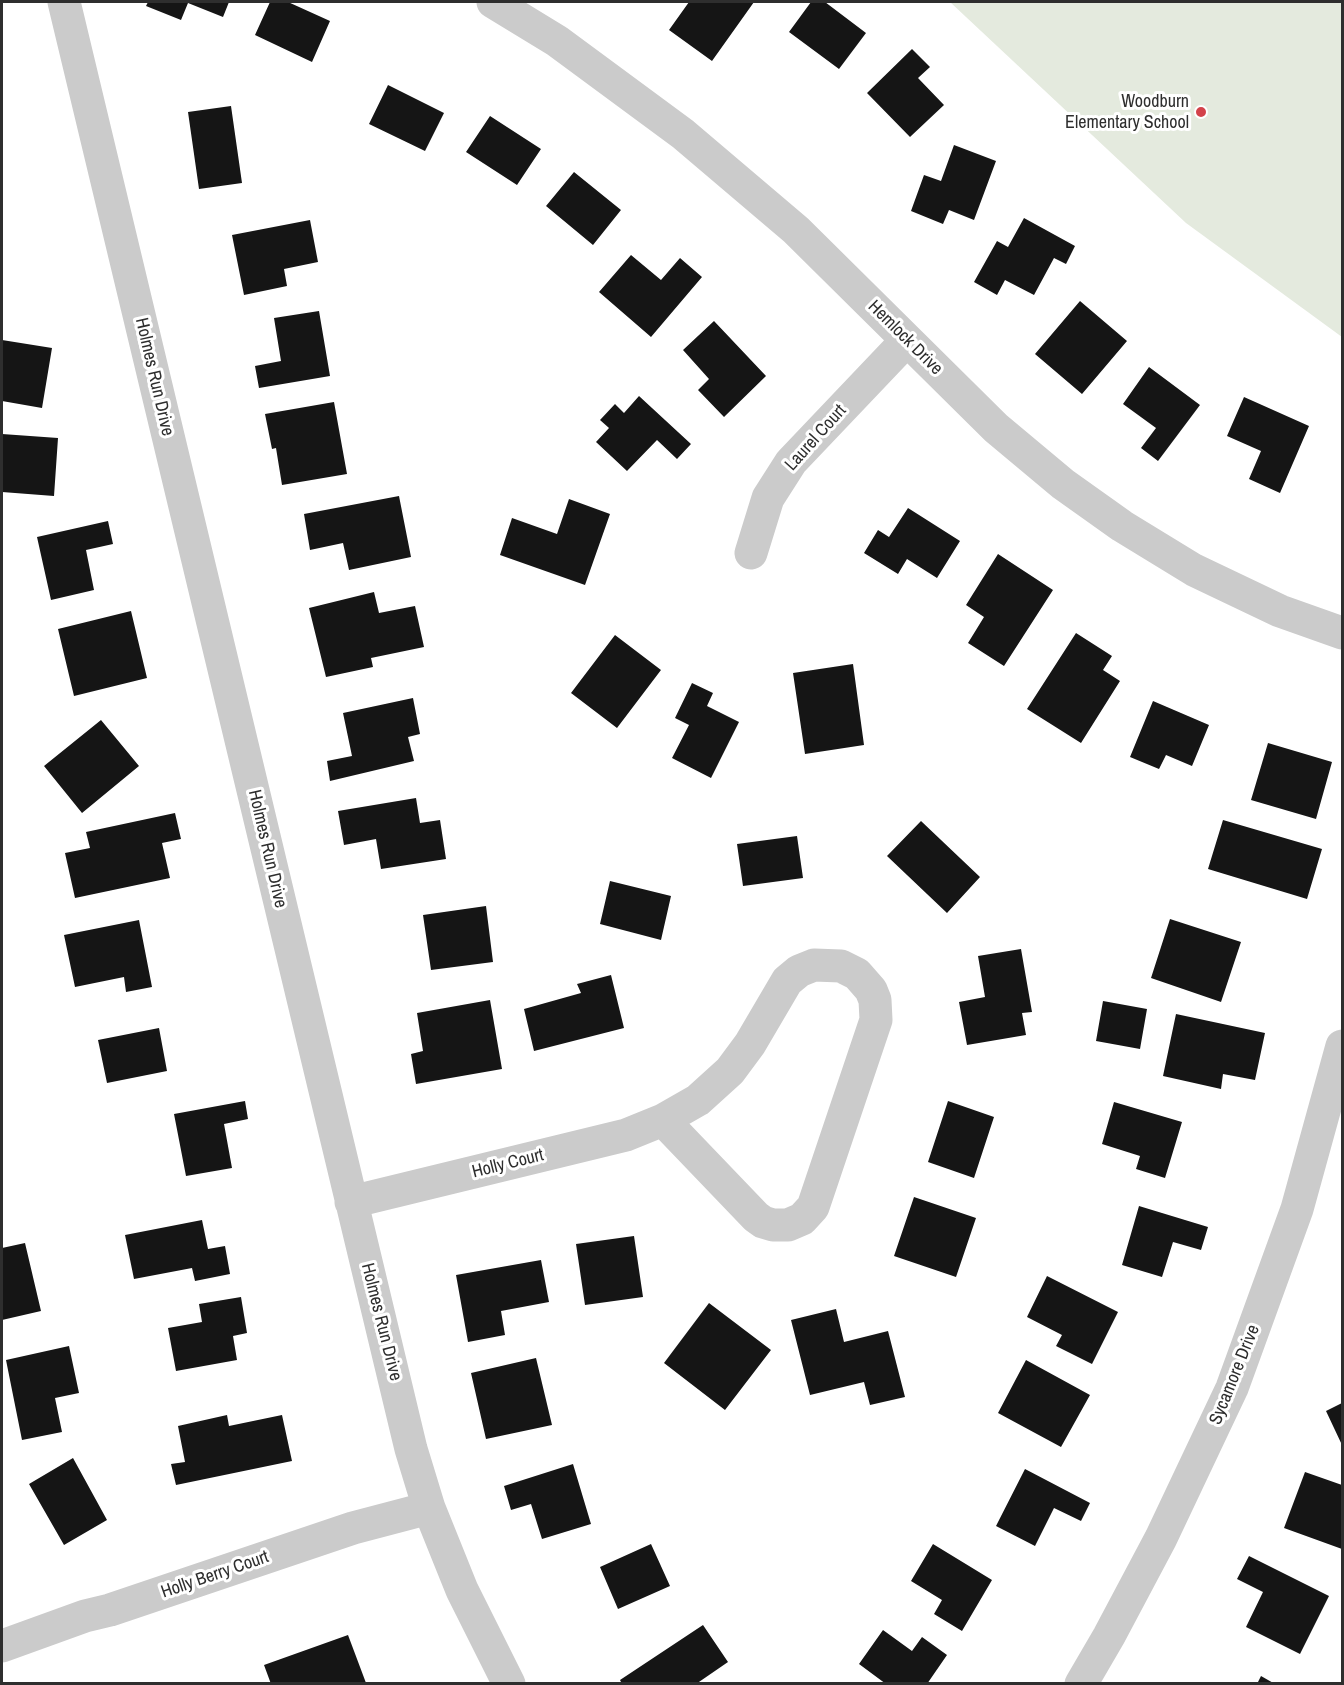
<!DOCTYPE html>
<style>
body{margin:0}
#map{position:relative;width:1344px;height:1685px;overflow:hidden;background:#fff;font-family:"Archivo Narrow",sans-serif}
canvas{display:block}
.frame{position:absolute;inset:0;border:3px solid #2e2e2e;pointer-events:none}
</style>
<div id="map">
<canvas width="1344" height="1685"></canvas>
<div class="frame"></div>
</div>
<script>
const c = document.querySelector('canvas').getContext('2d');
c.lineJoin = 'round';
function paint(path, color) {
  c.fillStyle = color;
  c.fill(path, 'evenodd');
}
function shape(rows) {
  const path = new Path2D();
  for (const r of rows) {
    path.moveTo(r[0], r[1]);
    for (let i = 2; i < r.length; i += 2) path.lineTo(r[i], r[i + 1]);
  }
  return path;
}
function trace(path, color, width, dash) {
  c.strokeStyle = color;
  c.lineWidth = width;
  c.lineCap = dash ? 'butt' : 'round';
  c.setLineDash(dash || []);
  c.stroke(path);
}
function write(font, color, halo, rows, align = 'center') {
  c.font = font + ' "Archivo Narrow",sans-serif';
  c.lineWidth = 6;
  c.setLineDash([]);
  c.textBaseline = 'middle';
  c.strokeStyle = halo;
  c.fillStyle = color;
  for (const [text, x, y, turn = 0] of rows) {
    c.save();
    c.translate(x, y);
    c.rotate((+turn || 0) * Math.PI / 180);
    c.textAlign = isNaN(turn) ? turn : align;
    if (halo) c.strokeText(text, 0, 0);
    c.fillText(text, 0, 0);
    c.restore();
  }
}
const green = shape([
 [950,2,1342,2,1342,337,1186,223]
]);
const building = shape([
 [148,2,229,2,223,17,188,3,181,20,146,6],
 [270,2,288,2,330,21,312,62,255,35],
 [689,2,754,2,712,61,669,30],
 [811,2,825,2,866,33,839,69,789,32],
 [912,49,930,67,918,78,944,105,910,137,867,93],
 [388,85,444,113,425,151,369,124],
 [231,106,242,183,199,189,188,112],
 [490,116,541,149,517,185,466,152],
 [954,145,996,161,974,220,949,210,943,224,911,211,924,175,941,181],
 [574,172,621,210,593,245,546,206],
 [1024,218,1075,246,1066,264,1054,258,1034,295,1005,280,997,295,974,282,997,241,1008,247],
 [310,220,318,262,284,269,287,286,244,295,232,235],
 [631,255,661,280,680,258,702,277,651,337,599,292],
 [1080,301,1127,341,1082,394,1035,354],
 [319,311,330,376,259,388,255,366,281,361,274,318],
 [714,321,766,376,724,417,698,390,709,379,683,350],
 [2,340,52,348,42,408,2,401],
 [1149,367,1200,405,1158,461,1141,448,1156,428,1123,404],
 [639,396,691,444,677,459,657,440,627,471,596,442,609,428,600,420,615,404,624,413],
 [1244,397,1309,426,1280,493,1249,479,1261,451,1227,436],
 [334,402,347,474,282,485,276,448,272,449,265,414],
 [2,434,58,438,54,496,2,492],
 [399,496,411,557,349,570,343,543,310,550,304,514],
 [569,499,610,514,585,585,500,555,512,518,557,534],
 [908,508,960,541,937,578,907,559,898,574,864,553,878,530,889,537],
 [108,521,113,544,86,550,94,590,51,600,37,537],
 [998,554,1053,590,1004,666,968,643,984,617,966,605],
 [374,592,379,613,415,606,424,647,371,658,373,667,326,677,309,608],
 [131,611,147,678,74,696,58,629],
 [1076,633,1112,656,1103,670,1120,681,1081,743,1027,709],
 [615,635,661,670,617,728,571,693],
 [853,664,864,745,805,754,793,673],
 [692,683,713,693,707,706,739,722,711,778,672,758,689,725,675,718],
 [413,698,420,734,408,737,414,761,330,781,327,761,352,756,343,713],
 [1153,701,1209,725,1192,766,1166,755,1159,769,1130,757],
 [101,720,139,766,82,813,44,766],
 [1268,743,1332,762,1316,819,1251,800],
 [416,798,420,823,440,820,446,859,381,869,376,839,344,845,338,811],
 [175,813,181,839,162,843,170,878,75,898,65,853,90,848,86,832],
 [1223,820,1322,849,1307,899,1208,869],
 [921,821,980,877,947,913,887,856],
 [797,836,803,878,743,886,737,844],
 [610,881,671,896,661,940,600,924],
 [486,906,493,962,431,970,423,915],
 [1170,919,1241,942,1221,1002,1151,978],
 [139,920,152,987,126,992,124,977,75,987,64,935],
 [1021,949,1032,1012,1022,1013,1026,1035,967,1045,959,1002,985,997,978,956],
 [611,975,624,1028,534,1051,524,1009,581,993,577,984],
 [490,1000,502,1069,416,1084,411,1054,423,1051,417,1013],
 [1103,1001,1147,1009,1140,1049,1096,1041],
 [1176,1014,1265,1033,1255,1080,1223,1074,1221,1089,1163,1076],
 [159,1028,167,1071,107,1083,98,1040],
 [245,1101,248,1119,224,1124,232,1168,186,1176,174,1114],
 [948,1101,994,1117,974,1178,928,1162],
 [1114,1102,1182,1122,1165,1178,1136,1169,1140,1156,1102,1144],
 [914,1197,976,1218,956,1277,894,1256],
 [1139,1206,1208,1227,1201,1250,1173,1242,1162,1277,1122,1265],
 [202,1220,208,1249,225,1246,230,1274,195,1281,192,1268,134,1279,125,1235],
 [634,1236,643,1297,585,1305,576,1244],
 [25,1243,41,1311,2,1320,2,1248],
 [541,1260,549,1302,501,1311,505,1335,468,1342,456,1275],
 [1047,1276,1118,1312,1092,1364,1056,1346,1062,1335,1027,1317],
 [241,1297,247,1333,233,1336,237,1360,176,1371,168,1328,202,1322,199,1304],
 [709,1303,771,1350,725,1410,664,1363],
 [836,1309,844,1342,888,1331,905,1397,870,1405,864,1382,810,1395,791,1320],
 [69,1346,79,1393,55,1398,62,1432,22,1440,6,1360],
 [536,1358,552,1425,486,1439,471,1373],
 [1026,1360,1090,1395,1061,1447,998,1413],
 [1342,1403,1342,1445,1326,1411],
 [227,1415,229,1426,282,1415,292,1461,176,1485,171,1464,185,1462,178,1426],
 [73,1458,107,1520,64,1545,29,1484],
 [573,1464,591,1524,542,1539,531,1504,511,1510,504,1486],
 [1025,1469,1090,1503,1081,1521,1054,1508,1035,1546,996,1526],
 [1305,1472,1342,1485,1342,1549,1284,1528],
 [651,1544,670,1586,618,1609,600,1567],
 [933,1544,992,1580,962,1631,934,1614,942,1600,911,1581],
 [1249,1556,1329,1596,1300,1654,1246,1627,1263,1592,1237,1579],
 [703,1625,728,1662,696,1684,622,1684,620,1680],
 [883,1630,912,1651,922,1637,947,1655,927,1684,886,1684,859,1664],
 [348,1635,366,1683,271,1684,264,1665],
 [1261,1676,1275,1684,1257,1684]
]);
const minor = shape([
 [64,2,411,1449,429,1508,462,1590,509,1684],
 [493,2,557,41,683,134,796,230,996,428,1063,484,1122,526,1194,570,1280,611,1342,633],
 [751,553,768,498,791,462,907,340],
 [814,965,841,966,857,974,871,990,875,1000,876,1020,813,1207,802,1219,788,1225,773,1225,763,1222,756,1217,663,1120,698,1100,730,1071,750,1044,787,981,799,971,814,965],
 [351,1202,626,1135,663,1120],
 [2,1646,85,1616,110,1610,353,1528,429,1508],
 [1081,1684,1109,1636,1161,1538,1232,1388,1297,1209,1342,1046]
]);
const markers = [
 [1201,112,6,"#d3424a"]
];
const poiNames = [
 ["Woodburn",1189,102],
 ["Elementary School",1189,123]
];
const streetNames = [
 ["Hemlock Drive",905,338,45],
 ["Holmes Run Drive",154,377,77],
 ["Laurel Court",816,438,-48],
 ["Holmes Run Drive",267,849,77],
 ["Holly Court",508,1164,-14],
 ["Holmes Run Drive",381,1322,76],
 ["Sycamore Drive",1235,1375,-68],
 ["Holly Berry Court",215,1575,-19]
];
paint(green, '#e4eade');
paint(building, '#151515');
trace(minor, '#cbcbcb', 33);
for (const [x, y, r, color] of markers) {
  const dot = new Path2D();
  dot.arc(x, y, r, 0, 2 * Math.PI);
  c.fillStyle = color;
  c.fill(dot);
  trace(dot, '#fff', 2);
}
write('18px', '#2e2e2e', '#fff', poiNames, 'right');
write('18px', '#2e2e2e', '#fff', streetNames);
</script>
